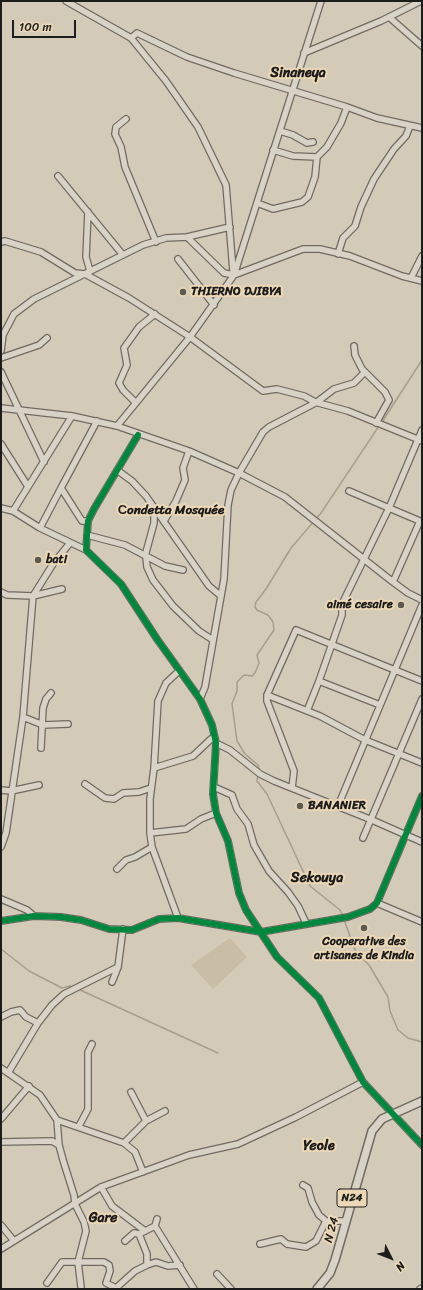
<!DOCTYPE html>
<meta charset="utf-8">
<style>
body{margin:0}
#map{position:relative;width:423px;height:1290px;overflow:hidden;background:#d4cab8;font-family:Sriracha,sans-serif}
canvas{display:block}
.frame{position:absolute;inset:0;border:2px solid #1c1c1c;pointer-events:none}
.north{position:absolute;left:371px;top:1238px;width:40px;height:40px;-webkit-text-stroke:3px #ecd8b6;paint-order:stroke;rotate:132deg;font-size:11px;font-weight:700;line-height:16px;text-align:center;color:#1c1c1c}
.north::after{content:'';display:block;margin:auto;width:14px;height:18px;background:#1c1c1c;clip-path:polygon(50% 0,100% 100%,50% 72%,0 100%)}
.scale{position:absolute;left:12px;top:20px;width:64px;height:18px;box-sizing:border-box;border:2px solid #1c1c1c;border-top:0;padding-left:5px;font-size:12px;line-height:14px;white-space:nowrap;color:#1c1c1c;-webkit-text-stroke:3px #ecd8b6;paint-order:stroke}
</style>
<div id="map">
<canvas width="423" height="1290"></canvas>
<div class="frame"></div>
<div class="north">N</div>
<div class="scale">100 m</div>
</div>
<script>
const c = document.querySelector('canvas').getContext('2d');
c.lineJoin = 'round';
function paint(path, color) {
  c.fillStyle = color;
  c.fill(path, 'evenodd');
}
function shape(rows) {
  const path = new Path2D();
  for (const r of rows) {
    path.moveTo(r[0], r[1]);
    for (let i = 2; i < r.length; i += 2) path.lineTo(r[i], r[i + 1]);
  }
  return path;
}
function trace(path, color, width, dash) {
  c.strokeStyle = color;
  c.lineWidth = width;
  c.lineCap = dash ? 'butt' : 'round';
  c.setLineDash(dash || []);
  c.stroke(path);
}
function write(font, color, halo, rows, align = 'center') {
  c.font = font + ' Sriracha,sans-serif';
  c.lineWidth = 4;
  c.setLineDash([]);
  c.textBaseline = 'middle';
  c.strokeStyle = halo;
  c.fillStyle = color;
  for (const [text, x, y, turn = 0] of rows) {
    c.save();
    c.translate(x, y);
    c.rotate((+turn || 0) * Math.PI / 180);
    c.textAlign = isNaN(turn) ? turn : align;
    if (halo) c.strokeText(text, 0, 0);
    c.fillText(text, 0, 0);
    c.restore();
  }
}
const green = shape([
 [230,938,247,957,213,989,191,965]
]);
const stream = shape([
 [382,422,422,360],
 [259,770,258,765,245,754,237,741,232,704,237,691,237,682,244,675,252,676,255,673,259,663,257,655,274,630,273,622,268,615,257,610,255,607,256,602,266,589,291,548,321,513,379,426],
 [258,774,257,781,267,794,310,886,340,910,343,916],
 [344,920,356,952,369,965,388,997,390,1011,398,1030,408,1038,422,1042],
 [1,949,29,971,62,988,70,986,74,988],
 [78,989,218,1053]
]);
const minor = shape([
 [66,1,131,38,166,81,198,127,226,185,233,271],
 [389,17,422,46],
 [131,38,137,33,187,57,234,73,347,107,377,118,422,128],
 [304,53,381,21,421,1],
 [126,119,116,127,115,134,121,147,125,167,156,242],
 [280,131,293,135,307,143,313,142],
 [273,150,293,156,317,157,327,147,341,123,347,107],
 [58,176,123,255],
 [257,203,273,209,302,202,308,197,315,177,317,157],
 [88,212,86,257,90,271],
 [187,237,230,227],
 [1,242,5,241,41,252,75,273,85,274,129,298,190,337,263,391,277,389,304,396,315,402,348,411,422,441],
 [338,254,343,238,355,226,361,207,374,179,394,149,406,136,410,126],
 [178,259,214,305],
 [411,278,422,256],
 [354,346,355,355,362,369,385,392,389,400,376,423],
 [1,351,3,335,14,314,34,299,143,245,166,238,187,237,224,273,234,275,303,249,320,249,350,256,402,276,422,281],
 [1,358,39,345,47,338],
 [1,372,44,462],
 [135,402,123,390,119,383,127,365,124,348,139,327,155,314],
 [1,408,72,416,117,426,189,451,239,473,285,497,393,582,408,593,422,600],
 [117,426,190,337,234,275,321,1],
 [138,435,94,509,88,521,86,550,121,584,157,639,200,699,212,725,216,743,213,794,216,813,228,841,239,893,246,910,277,957,319,998,363,1082,422,1145],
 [1,444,27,485],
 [117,470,132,481,146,496,209,586,221,596],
 [349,491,422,522],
 [1,508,13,511,40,528,86,550],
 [13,511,72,416],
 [88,521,82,521,61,488,97,421],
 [164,521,176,501,185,480,183,468,189,451],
 [40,528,61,488],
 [87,535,125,545,165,566,183,570],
 [145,556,154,523,154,507],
 [146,557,147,567,153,580,173,606,199,631,213,640],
 [393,582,420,521],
 [1,592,7,595,33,596,62,589],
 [267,695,320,716,365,740,422,763],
 [200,699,205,687,224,579,228,505,231,490,239,473,263,432,269,427,317,402,334,389,354,383,365,372],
 [380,705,319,681,342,615,342,604,389,508,422,430],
 [307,711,319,681],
 [23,717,43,725,68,724],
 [216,743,230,750,260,774,274,781,372,820,422,842],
 [41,748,43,708,46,699,51,693],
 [154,768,193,756,211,739,215,738],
 [85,784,105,798,114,799,123,793,139,792,151,788],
 [214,787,232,795,237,809,248,824,254,845,269,871,288,892,298,906,306,923],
 [292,788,294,771,267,701,267,695,296,630,422,681],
 [1,790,11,791,39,785],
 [338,806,422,605],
 [150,833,186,829,201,819,216,813],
 [363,838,422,699],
 [1,847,6,833,23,717,33,596,53,564,70,543],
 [117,869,126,860,135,857,152,847],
 [1,899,27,910,34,916],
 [377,903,422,922],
 [178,918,152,847,150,833,150,799,154,768,158,701,166,683,179,671],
 [1,921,34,916,61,917,81,920,109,929,132,930,159,919,178,918,261,932,348,917,370,909,377,903,422,796],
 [112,982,118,967,123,929],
 [1,1017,11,1012,20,1010,26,1017,38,1023],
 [1,1068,40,1095,57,1120,124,1143,135,1152,143,1172],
 [8,1073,38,1023,52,1005,64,994,118,967],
 [131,1092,146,1121],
 [1,1119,29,1086],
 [57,1120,59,1145,63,1160,74,1195,75,1204,84,1222,86,1231,78,1262,81,1287],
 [79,1126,88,1109,88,1052,92,1044],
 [1,1142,52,1141,59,1145],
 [124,1143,146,1121,165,1111],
 [303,1185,308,1188,312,1202,319,1215,326,1221],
 [101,1187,112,1206,145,1231],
 [1,1225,14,1241],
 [155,1226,194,1289],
 [139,1234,147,1254,147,1265],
 [125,1241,134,1233,139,1234,155,1226,157,1219],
 [260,1244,281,1239,287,1244,306,1247,316,1241,326,1221,345,1221],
 [1,1249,101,1187,189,1155,238,1144,296,1117,363,1082],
 [217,1274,231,1289],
 [47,1283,62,1262,104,1262,109,1265,110,1271,106,1283,118,1289],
 [116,1288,135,1271,147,1265,156,1262,168,1266,180,1265],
 [420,1289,422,1288]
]);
const major = shape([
 [317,1289,330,1273,335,1260,372,1131,382,1119,422,1101]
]);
const cycleway = shape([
 [138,435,94,509,88,521,86,550,121,584,157,639,200,699,212,725,216,743,213,794,216,813,228,841,239,893,246,910,277,957,319,998,363,1082,422,1145],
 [1,921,34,916,61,917,81,920,109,929,132,930,159,919,178,918,261,932,348,917,370,909,377,903,422,796]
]);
const markers = [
 [183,292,4,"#5c5953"],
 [38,560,4,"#5c5953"],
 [401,605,4,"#5c5953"],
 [300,806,4,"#5c5953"],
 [364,928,4,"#5c5953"]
];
const shields = [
 [352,1198,30]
];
const shieldNames = [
 ["N24",352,1198]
];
const poiNames = [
 ["THIERNO DJIBYA",191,292],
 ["bati",46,560],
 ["aimé cesaire",393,605,"right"],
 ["BANANIER",308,806],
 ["Cooperative des",364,942,"center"],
 ["artisanes de Kindia",364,956,"center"]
];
const streetNames = [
 ["N 24",332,1230,-75]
];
const neighbourhoodNames = [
 ["Сondetta Mosquée",171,511]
];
const quarterNames = [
 ["Sinaneya",298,73],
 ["Sekouya",317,878],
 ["Yeole",319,1146],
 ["Gare",103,1218]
];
paint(green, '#cabda6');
trace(stream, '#a99e8a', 1.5);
trace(minor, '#6f6a62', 8);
trace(major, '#6f6a62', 10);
trace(minor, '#d9d2c6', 5.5);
trace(major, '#d9d2c6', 7);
trace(cycleway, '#00873e', 6);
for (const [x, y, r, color] of markers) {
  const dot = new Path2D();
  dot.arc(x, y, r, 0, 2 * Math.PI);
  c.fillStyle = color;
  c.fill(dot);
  trace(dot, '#ecd8b6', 1.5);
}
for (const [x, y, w] of shields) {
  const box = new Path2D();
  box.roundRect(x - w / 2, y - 9, w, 18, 3);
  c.fillStyle = '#ecd8b6';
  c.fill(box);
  trace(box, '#1c1c1c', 1);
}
write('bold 11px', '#1c1c1c', null, shieldNames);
write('bold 12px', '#1c1c1c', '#ecd8b6', poiNames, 'left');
write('12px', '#1c1c1c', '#ecd8b6', streetNames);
write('bold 13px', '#1c1c1c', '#ecd8b6', neighbourhoodNames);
write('bold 14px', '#1c1c1c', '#ecd8b6', quarterNames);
</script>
